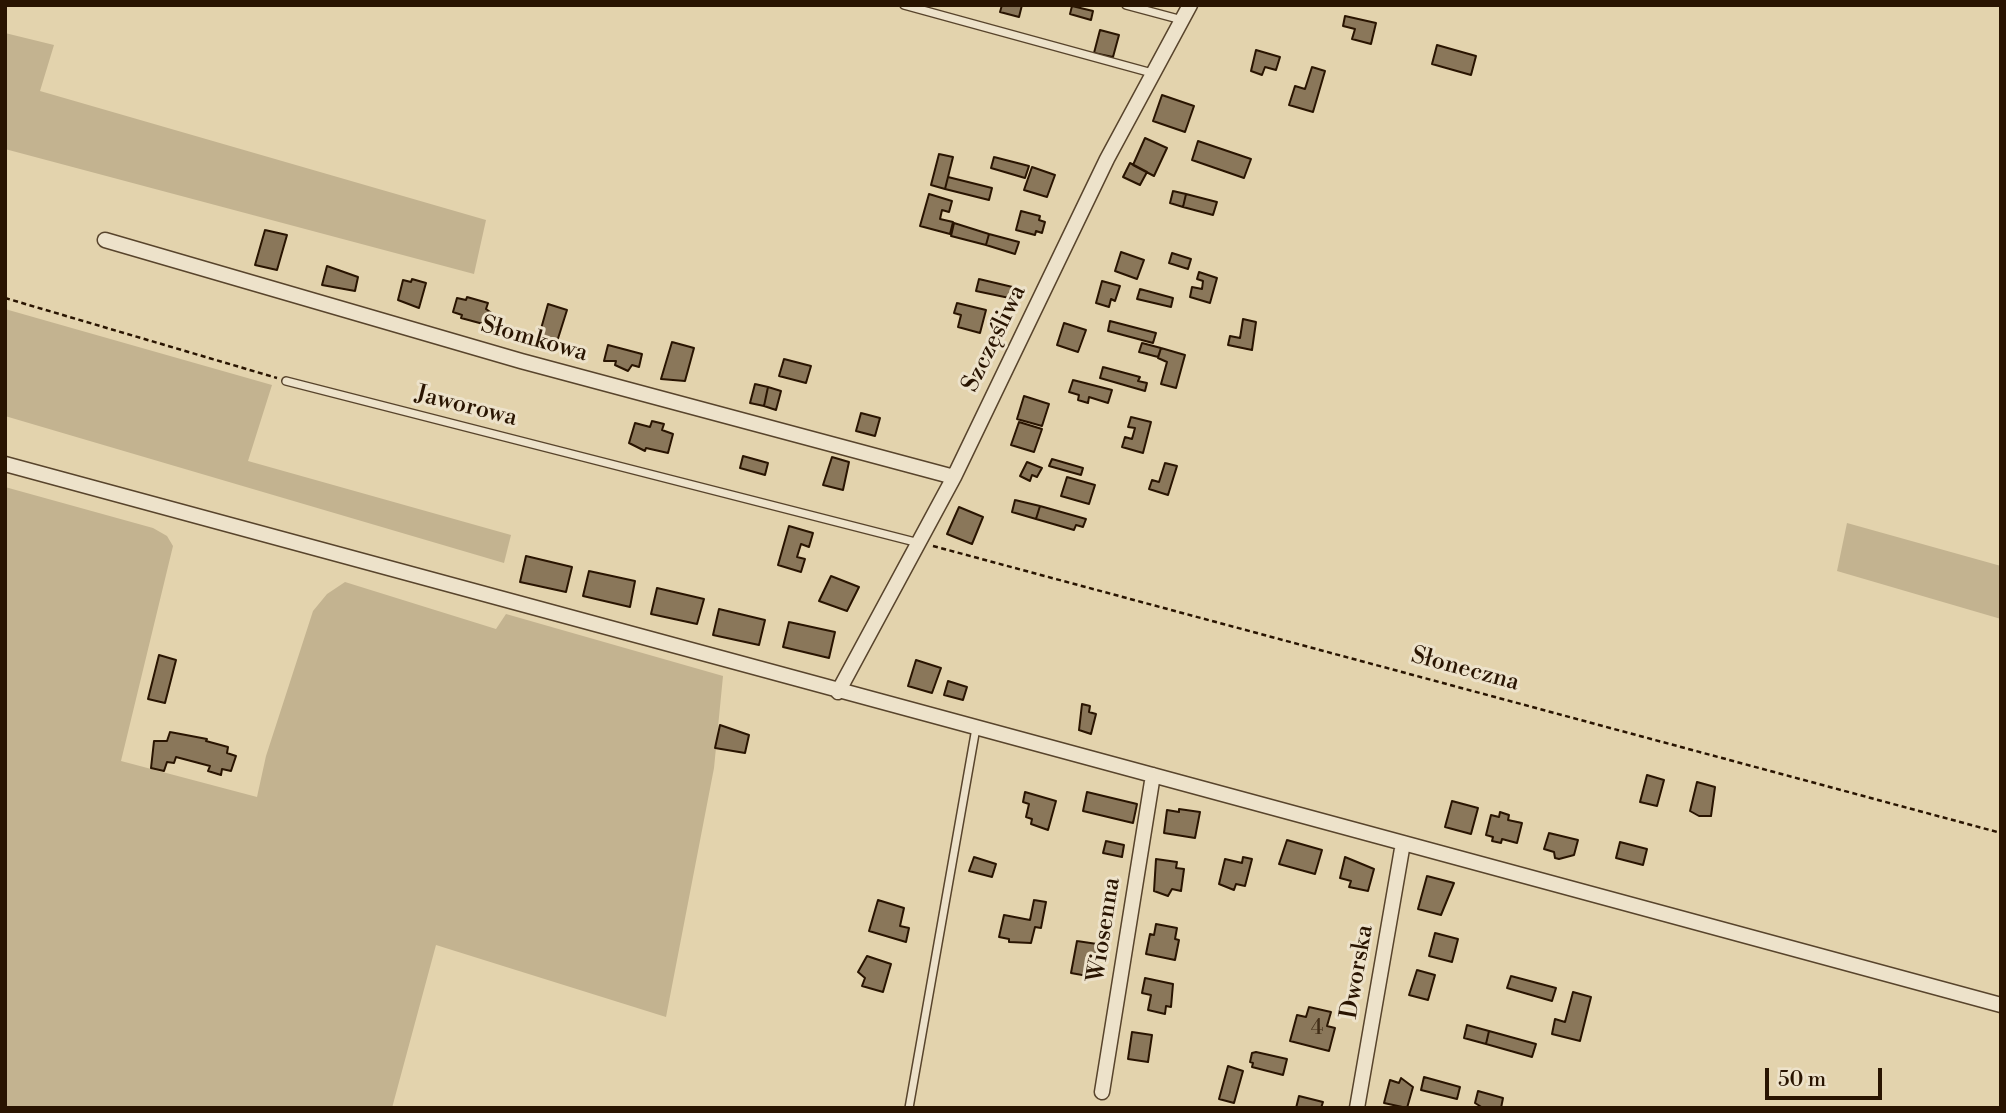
<!DOCTYPE html>
<meta charset="utf-8">
<style>
body{margin:0}
#map{position:relative;width:2006px;height:1113px;overflow:hidden;background:#e3d3ad;font-family:"Libre Bodoni",serif}
canvas{display:block}
.frame{position:absolute;inset:0;border:7px solid #291401;pointer-events:none}
.scale{position:absolute;left:1765px;top:1068px;width:117px;height:32px;box-sizing:border-box;border:4px solid #291401;border-top:0;padding-left:9px;font-size:21px;line-height:24px;white-space:nowrap;color:#291401;-webkit-text-stroke:5px #ede2ca;paint-order:stroke}
</style>
<div id="map">
<canvas width="2006" height="1113"></canvas>
<div class="frame"></div>
<div class="scale">50 m</div>
</div>
<script>
const c = document.querySelector('canvas').getContext('2d');
c.lineJoin = 'round';
function paint(path, color) {
  c.fillStyle = color;
  c.fill(path, 'evenodd');
}
function shape(rows) {
  const path = new Path2D();
  for (const r of rows) {
    path.moveTo(r[0], r[1]);
    for (let i = 2; i < r.length; i += 2) path.lineTo(r[i], r[i + 1]);
  }
  return path;
}
function trace(path, color, width, dash) {
  c.strokeStyle = color;
  c.lineWidth = width;
  c.lineCap = dash ? 'butt' : 'round';
  c.setLineDash(dash || []);
  c.stroke(path);
}
function write(font, color, halo, rows, align = 'center') {
  c.font = font + ' "Libre Bodoni",serif';
  c.lineWidth = 6;
  c.setLineDash([]);
  c.textBaseline = 'middle';
  c.strokeStyle = halo;
  c.fillStyle = color;
  for (const [text, x, y, turn = 0] of rows) {
    c.save();
    c.translate(x, y);
    c.rotate((+turn || 0) * Math.PI / 180);
    c.textAlign = isNaN(turn) ? turn : align;
    if (halo) c.strokeText(text, 0, 0);
    c.fillText(text, 0, 0);
    c.restore();
  }
}
const green = shape([
 [5,33,54,45,40,91,486,220,474,274,5,149],
 [5,309,272,385,248,461,511,535,504,563,5,416],
 [5,487,153,528,167,536,173,546,121,761,257,797,266,756,313,611,327,594,345,582,496,629,506,614,723,676,714,768,666,1017,436,945,392,1108,5,1108],
 [1847,523,2001,566,2001,619,1837,571]
]);
const building = shape([
 [1002,5,1022,5,1019,17,1000,12,1002,5],
 [1072,6,1093,11,1091,20,1070,14,1072,6],
 [1345,16,1376,23,1371,44,1352,39,1355,29,1343,26,1345,16],
 [1100,30,1119,35,1113,57,1094,53,1100,30],
 [1437,45,1476,56,1471,75,1432,64,1437,45],
 [1256,50,1280,57,1276,70,1265,67,1262,75,1251,71,1256,50],
 [1312,67,1325,71,1313,112,1289,105,1295,86,1305,89,1312,67],
 [1162,95,1194,106,1185,132,1153,121,1162,95],
 [1145,138,1167,148,1154,176,1133,165,1145,138],
 [1198,141,1251,159,1244,178,1192,160,1198,141],
 [939,154,953,157,945,189,931,185,939,154],
 [994,157,1029,166,1025,178,991,168,994,157],
 [1130,163,1147,172,1140,185,1123,177,1130,163],
 [1032,167,1055,175,1047,197,1024,190,1032,167],
 [948,177,992,188,989,200,945,189,948,177],
 [1173,191,1186,194,1183,207,1170,203,1173,191],
 [929,194,952,201,949,212,942,210,940,219,953,222,950,234,920,226,929,194],
 [1186,194,1217,202,1213,215,1183,207,1186,194],
 [1021,211,1040,216,1039,220,1045,222,1042,233,1036,231,1035,235,1016,230,1021,211],
 [954,223,989,234,986,245,951,236,954,223],
 [265,230,287,235,277,270,255,265,265,230],
 [989,234,1019,242,1015,254,986,245,989,234],
 [1121,252,1144,260,1137,279,1115,271,1121,252],
 [1172,253,1191,259,1188,269,1169,263,1172,253],
 [327,266,358,277,355,291,322,285,327,266],
 [1199,272,1217,278,1210,303,1190,297,1192,287,1202,289,1203,281,1197,279,1199,272],
 [412,279,426,283,419,308,398,300,403,280,411,282,412,279],
 [979,279,1021,289,1019,300,976,291,979,279],
 [1102,281,1120,286,1115,301,1111,299,1109,307,1096,303,1102,281],
 [1140,289,1173,298,1171,307,1137,299,1140,289],
 [467,297,488,303,486,309,493,314,487,325,461,318,462,315,453,312,457,298,466,300,467,297],
 [957,303,986,310,980,333,958,327,961,315,954,313,957,303],
 [548,304,567,310,555,348,537,343,548,304],
 [1243,319,1256,322,1252,350,1228,345,1230,336,1240,338,1243,319],
 [1110,321,1156,333,1153,343,1108,331,1110,321],
 [1064,323,1086,330,1078,352,1057,345,1064,323],
 [672,342,694,348,685,381,661,379,672,342],
 [1142,343,1161,348,1158,357,1139,352,1142,343],
 [608,345,642,354,639,367,632,365,628,371,615,365,616,361,604,361,608,345],
 [1161,348,1185,355,1176,388,1161,384,1167,362,1158,358,1161,348],
 [784,359,811,366,806,383,779,376,784,359],
 [1103,367,1140,377,1138,381,1147,383,1145,391,1100,378,1103,367],
 [1073,380,1112,390,1108,403,1089,397,1088,403,1078,400,1079,395,1069,392,1073,380],
 [755,384,768,387,764,406,750,403,755,384],
 [768,387,781,391,776,410,764,406,768,387],
 [1024,396,1049,404,1042,426,1017,419,1024,396],
 [861,413,880,418,875,436,856,431,861,413],
 [1131,417,1151,422,1143,453,1122,447,1125,437,1132,439,1135,428,1128,427,1131,417],
 [652,421,664,424,662,430,673,434,668,453,646,448,645,451,629,443,635,423,650,427,652,421],
 [1019,422,1042,429,1034,452,1011,445,1019,422],
 [743,456,768,463,765,475,740,468,743,456],
 [832,457,849,462,843,490,823,485,832,457],
 [1052,459,1083,468,1081,475,1049,466,1052,459],
 [1027,462,1042,468,1037,477,1032,475,1030,481,1020,476,1027,462],
 [1165,463,1177,466,1168,495,1149,489,1152,480,1159,482,1165,463],
 [1067,477,1095,485,1089,504,1061,496,1067,477],
 [1015,500,1040,506,1036,519,1012,512,1015,500],
 [1040,506,1086,519,1083,527,1076,525,1074,530,1036,519,1040,506],
 [959,507,983,517,972,544,947,534,959,507],
 [789,526,813,533,809,547,801,544,797,557,805,559,801,572,778,565,789,526],
 [526,556,572,567,566,592,520,582,526,556],
 [589,571,635,581,630,607,583,596,589,571],
 [831,576,859,587,847,611,819,601,831,576],
 [657,588,704,599,697,624,651,614,657,588],
 [719,609,765,620,759,645,713,635,719,609],
 [789,622,835,632,829,658,783,647,789,622],
 [159,655,176,660,165,703,148,699,159,655],
 [916,660,941,668,932,693,908,686,916,660],
 [948,681,967,687,963,700,944,695,948,681],
 [1082,704,1090,706,1089,712,1096,714,1091,734,1079,730,1082,704],
 [720,725,749,735,745,753,715,748,720,725],
 [170,732,207,739,206,741,228,747,227,753,236,756,231,771,222,769,221,775,208,771,210,766,176,757,174,763,167,762,164,771,151,768,154,741,167,741,170,732],
 [1647,775,1664,780,1657,806,1640,802,1647,775],
 [1697,782,1715,787,1711,816,1699,816,1690,811,1697,782],
 [1025,792,1056,801,1048,830,1031,824,1032,819,1026,817,1029,804,1023,802,1025,792],
 [1087,792,1137,804,1133,823,1083,811,1087,792],
 [1452,801,1478,808,1471,834,1445,827,1452,801],
 [1179,809,1200,812,1195,838,1164,833,1167,810,1179,812,1179,809],
 [1500,812,1509,815,1508,820,1522,823,1517,843,1502,839,1501,843,1492,841,1493,837,1486,835,1491,815,1499,817,1500,812],
 [1549,833,1578,840,1574,855,1559,859,1555,858,1554,852,1544,849,1549,833],
 [1287,840,1322,850,1315,874,1279,864,1287,840],
 [1106,841,1124,845,1122,857,1103,853,1106,841],
 [1620,842,1647,849,1643,865,1616,858,1620,842],
 [974,857,996,864,992,877,969,871,974,857],
 [1243,857,1252,859,1245,886,1236,884,1234,890,1219,884,1225,859,1242,863,1243,857],
 [1345,857,1374,869,1368,891,1349,887,1351,881,1340,878,1345,857],
 [1156,859,1177,862,1176,868,1184,869,1181,891,1172,889,1168,896,1154,891,1156,859],
 [1427,876,1454,883,1441,915,1418,909,1427,876],
 [878,900,904,908,900,926,909,928,906,942,869,931,878,900],
 [1034,900,1046,902,1041,928,1035,927,1031,943,1009,942,1009,939,999,937,1004,915,1030,920,1034,900],
 [1156,924,1177,928,1175,939,1179,940,1175,960,1146,954,1150,934,1154,935,1156,924],
 [1435,933,1458,939,1452,962,1429,956,1435,933],
 [1077,941,1097,944,1093,977,1071,973,1077,941],
 [867,956,891,964,883,992,862,986,865,978,858,972,867,956],
 [1417,970,1435,975,1428,1000,1409,995,1417,970],
 [1511,976,1556,988,1552,1001,1507,988,1511,976],
 [1145,978,1173,984,1171,1007,1166,1006,1165,1014,1148,1010,1151,995,1142,993,1145,978],
 [1573,992,1591,997,1580,1041,1552,1034,1555,1019,1565,1022,1573,992],
 [1309,1007,1331,1012,1327,1026,1335,1028,1329,1051,1290,1041,1297,1015,1306,1017,1309,1007],
 [1467,1025,1489,1031,1486,1044,1464,1038,1467,1025],
 [1489,1031,1536,1044,1532,1057,1486,1044,1489,1031],
 [1132,1032,1152,1035,1148,1062,1128,1059,1132,1032],
 [1256,1052,1287,1059,1283,1075,1252,1067,1253,1063,1250,1062,1252,1053,1256,1052],
 [1228,1066,1243,1071,1234,1103,1219,1099,1228,1066],
 [1424,1077,1460,1087,1457,1099,1421,1090,1424,1077],
 [1401,1078,1413,1087,1407,1108,1384,1103,1390,1080,1399,1083,1401,1078],
 [1478,1091,1503,1098,1501,1108,1483,1108,1475,1103,1478,1091],
 [1299,1096,1323,1102,1321,1108,1296,1108,1299,1096]
]);
const path = shape([
 [5,298,277,378],
 [933,546,2001,833]
]);
const service = shape([
 [904,5,1152,73],
 [1126,5,1182,20],
 [286,381,919,543],
 [909,1108,976,728]
]);
const minor = shape([
 [105,240,521,361,954,477],
 [5,464,2001,1005],
 [838,692,954,477,1107,159,1190,5],
 [1102,1092,1153,775],
 [1357,1108,1403,843]
]);
const numberNames = [
 ["4",1317,1029]
];
const streetNames = [
 ["Szczęśliwa",995,339,-64],
 ["Słomkowa",534,340,16],
 ["Jaworowa",466,407,14],
 ["Słoneczna",1465,670,15],
 ["Wiosenna",1105,930,-81],
 ["Dworska",1358,972,-80]
];
paint(green, '#c3b390');
paint(building, '#8a775a');
trace(building, '#291401', 2);
trace(service, '#58442c', 10);
trace(minor, '#58442c', 17);
trace(path, '#291401', 2.5, [5, 3.5]);
trace(service, '#ede2ca', 7);
trace(minor, '#ede2ca', 14);
write('21px', '#412d17', null, numberNames);
write('24px', '#291401', '#ede2ca', streetNames);
</script>
